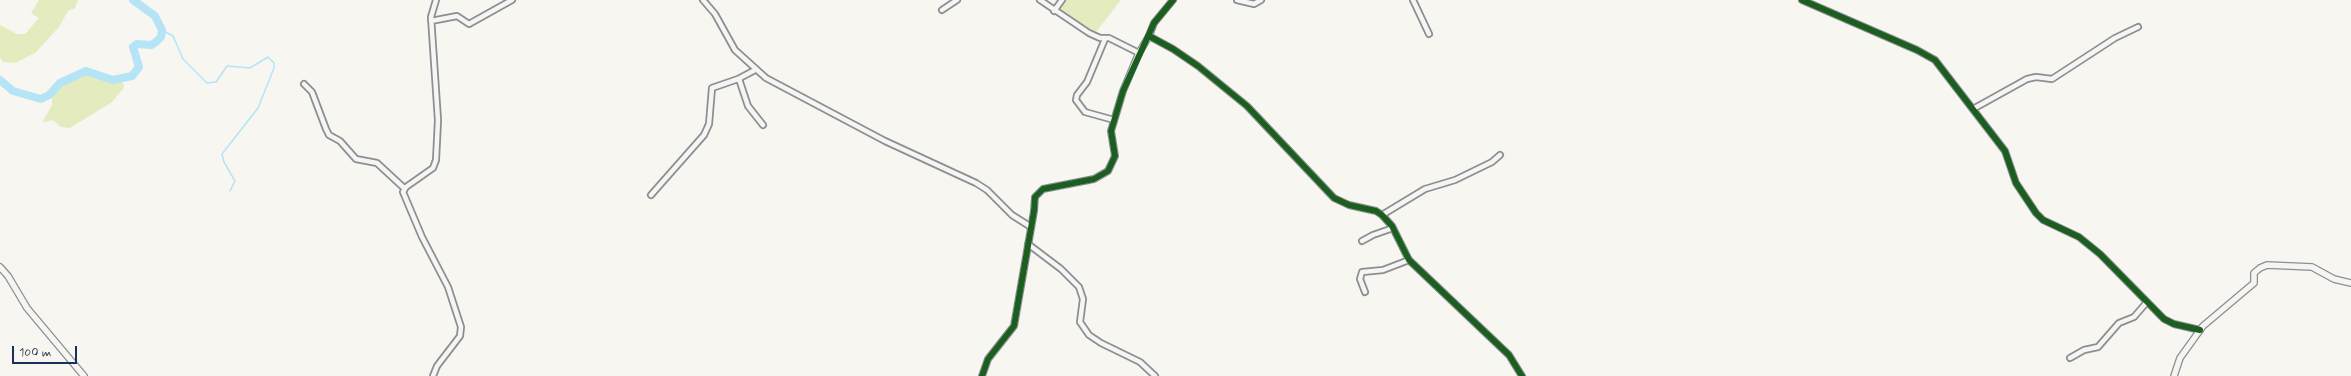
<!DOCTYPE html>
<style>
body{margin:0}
#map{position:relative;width:2351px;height:376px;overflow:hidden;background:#f8f6f0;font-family:Mynerve,sans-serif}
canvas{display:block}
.scale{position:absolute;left:12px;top:346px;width:65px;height:18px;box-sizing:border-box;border:2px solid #1b2f5e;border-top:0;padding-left:5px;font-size:12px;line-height:14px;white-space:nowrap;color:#1b2f5e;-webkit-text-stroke:3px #fbf7ec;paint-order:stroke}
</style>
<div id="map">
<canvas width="2351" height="376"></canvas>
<div class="scale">100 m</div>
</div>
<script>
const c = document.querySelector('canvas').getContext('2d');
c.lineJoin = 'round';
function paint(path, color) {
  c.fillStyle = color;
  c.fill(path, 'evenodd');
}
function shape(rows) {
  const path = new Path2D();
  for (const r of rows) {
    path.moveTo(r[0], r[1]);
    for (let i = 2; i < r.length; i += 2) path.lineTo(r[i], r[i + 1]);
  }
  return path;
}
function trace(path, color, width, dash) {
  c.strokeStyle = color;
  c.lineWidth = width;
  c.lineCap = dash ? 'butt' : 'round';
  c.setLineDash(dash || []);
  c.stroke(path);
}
const green = shape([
 [39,0,78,0,75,8,68,11,59,27,35,53,15,63,3,62,0,58,0,25,17,34,25,34,39,18,31,13],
 [1064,0,1121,0,1096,32,1057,10],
 [85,72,107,82,120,81,124,85,123,89,112,102,70,128,61,127,53,120,44,122,43,121,52,105,52,95,57,84,65,77]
]);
const stream = shape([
 [162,30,173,36,183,59,207,83,216,82,227,66,250,68,268,57,274,63,274,68,258,108,222,154,224,162,235,181,230,191]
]);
const river = shape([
 [0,80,13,91,41,99,49,95,60,83,86,71,113,80,132,76,139,67,133,47,137,44,151,45,156,42,161,37,162,30,155,16,133,0]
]);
const minor = shape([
 [703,0,715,14,735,50,766,78,885,141,976,183,987,190,1012,215,1031,227],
 [1040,0,1089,33,1100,38,1109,38,1139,53],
 [1237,0,1254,4,1261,0],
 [1413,0,1429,34],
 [1802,0,1917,50,1935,60,2005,151,2016,183,2036,213,2043,220,2079,237,2100,254,2164,319,2174,324,2200,330],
 [942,10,957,0],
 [1054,11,1062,0],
 [431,21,457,16,469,24,512,0],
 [1149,36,1154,23,1173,0],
 [1105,39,1087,82,1077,95,1076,100,1085,112,1114,120],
 [739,79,748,106,763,125],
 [304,84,312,92,326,129,329,135,340,141,356,159,377,163,404,188],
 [1973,109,2027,79,2036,77,2052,79,2115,38,2138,27],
 [651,195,704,135,709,124,712,88,738,79,755,70],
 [1382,215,1425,189,1455,180,1492,162,1500,155],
 [1362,241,1373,235,1393,228],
 [1028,244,1061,269,1079,287,1083,299,1080,322,1089,335,1101,343,1140,362,1155,376],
 [1365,292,1360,279,1362,272,1383,270,1409,260],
 [2070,358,2084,350,2098,347,2119,323,2134,317,2147,302],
 [433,376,437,366,460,336,461,327,448,287,422,237,403,192,406,187,433,168,436,160,438,120,431,17,436,0]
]);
const tertiary = shape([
 [0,267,8,276,27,308,84,376],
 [982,376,988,359,1014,326,1034,211,1035,197,1043,189,1094,179,1108,171,1115,156,1111,131,1123,91,1139,53,1149,36,1173,49,1198,66,1247,106,1334,198,1349,205,1376,211,1382,215,1392,226,1409,260,1509,355,1522,376],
 [2174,376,2180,358,2203,326,2254,283,2254,273,2260,268,2267,265,2312,267,2334,279,2351,283]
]);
const cycleway = shape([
 [1802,0,1917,50,1935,60,2005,151,2016,183,2036,213,2043,220,2079,237,2100,254,2164,319,2174,324,2200,330],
 [1149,36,1173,49,1198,66,1247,106,1334,198,1349,205,1376,211,1382,215,1392,226,1409,260,1509,355,1522,376],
 [982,376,988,359,1014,326,1034,211,1035,197,1043,189,1094,179,1108,171,1115,156,1111,131,1123,91,1154,23,1173,0]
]);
paint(green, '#e4ebbe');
trace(stream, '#b4e4f6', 1.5);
trace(river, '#b4e4f6', 8);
trace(minor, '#8b8e94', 8);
trace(tertiary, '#8b8e94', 8);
trace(minor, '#f6f5f1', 4.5);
trace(tertiary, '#f6f5f1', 5.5);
trace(cycleway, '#1b5e20', 6);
</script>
